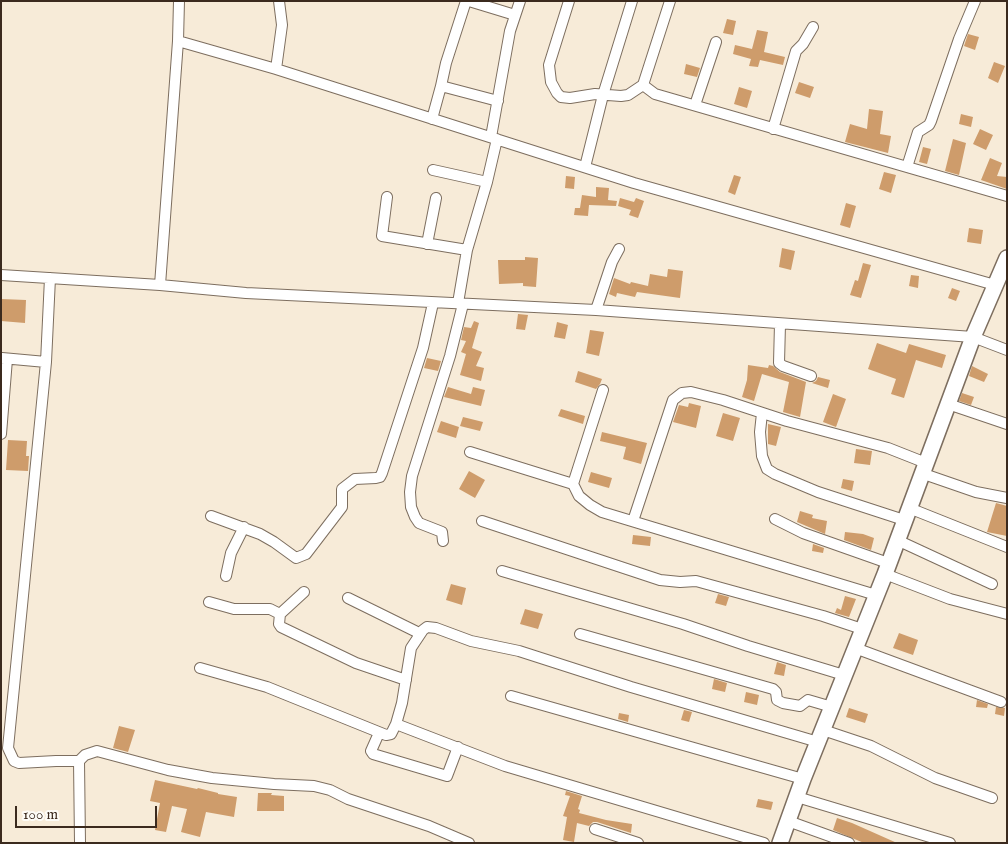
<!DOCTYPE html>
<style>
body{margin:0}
#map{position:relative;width:1008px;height:844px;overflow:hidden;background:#f7ebd8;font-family:"IM FELL English",serif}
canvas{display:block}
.frame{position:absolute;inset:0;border:2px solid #3b2a1e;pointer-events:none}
.scale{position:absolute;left:15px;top:806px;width:142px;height:22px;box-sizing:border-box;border:2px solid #3b2a1e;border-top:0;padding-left:6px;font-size:15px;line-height:18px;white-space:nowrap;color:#3b2a1e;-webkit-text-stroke:4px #fdfcf7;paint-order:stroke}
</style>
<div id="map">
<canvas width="1008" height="844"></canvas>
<div class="frame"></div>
<div class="scale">100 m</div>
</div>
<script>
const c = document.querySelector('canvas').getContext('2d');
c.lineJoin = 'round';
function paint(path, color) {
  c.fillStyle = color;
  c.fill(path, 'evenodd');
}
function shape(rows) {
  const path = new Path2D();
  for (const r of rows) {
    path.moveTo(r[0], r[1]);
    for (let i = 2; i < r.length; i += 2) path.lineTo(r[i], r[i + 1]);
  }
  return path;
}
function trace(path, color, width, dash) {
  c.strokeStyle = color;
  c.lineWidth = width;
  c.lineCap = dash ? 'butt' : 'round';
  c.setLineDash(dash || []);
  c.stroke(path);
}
const building = shape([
 [727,19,736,21,733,35,723,33],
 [757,30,768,32,764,52,785,57,783,65,760,60,758,67,749,66,751,59,733,54,735,45,752,49],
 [968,34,979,37,975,50,964,46],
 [994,62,1005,66,998,83,988,78],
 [686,64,700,68,697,77,684,74],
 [799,82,814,87,810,98,795,93],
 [739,87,752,91,747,108,734,104],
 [869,109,883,111,880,134,891,136,888,153,845,142,850,124,867,129],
 [961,114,973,117,971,127,959,124],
 [980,129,993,135,986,150,973,144],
 [953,139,966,143,959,175,945,171],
 [923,147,931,149,927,164,919,162],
 [990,158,1002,163,997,176,1007,177,1007,189,981,180],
 [884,172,896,175,891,193,879,189],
 [734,175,741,177,735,195,728,192],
 [566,176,575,177,574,189,565,188],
 [596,187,609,188,608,200,617,201,616,206,589,205,588,216,574,215,575,208,580,208,582,195,596,197],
 [620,198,634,202,636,198,644,201,638,218,629,215,631,210,618,206],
 [846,203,856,206,850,228,840,225],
 [969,228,983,230,981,244,967,242],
 [782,248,795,251,791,270,779,267],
 [525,257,538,258,536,287,523,286,523,283,499,284,498,260,525,260],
 [863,263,871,265,861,298,850,295,855,280,858,281],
 [668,269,683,271,680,298,637,292,635,297,617,293,616,297,609,294,614,278,630,284,631,282,648,286,650,274,667,277],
 [911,275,919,276,918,288,909,286],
 [952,288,960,291,956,301,948,298],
 [1,299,26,300,25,323,1,321],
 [518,314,528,315,525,330,516,329],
 [474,321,479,323,472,348,482,352,476,366,484,368,481,381,460,375,466,354,461,352,466,341,461,340,464,327,471,328],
 [557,322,568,325,565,339,554,337],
 [590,330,604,332,599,356,586,353],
 [877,343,906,353,909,344,946,355,942,368,916,360,904,398,891,394,896,379,868,369],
 [427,358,441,361,438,371,424,368],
 [748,365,768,368,769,365,773,366,780,372,806,382,800,417,783,412,789,382,762,374,754,401,742,397,747,380],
 [972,366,988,374,984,382,969,376],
 [578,371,602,379,600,384,596,389,575,382],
 [818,377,830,380,828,388,812,383,816,381],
 [448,387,471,394,473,387,485,390,481,406,444,397],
 [962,393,974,397,971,405,959,401],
 [833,394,846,399,836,427,823,422],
 [689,403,701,406,696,428,673,422,679,405,688,407],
 [561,409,585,416,583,424,558,416],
 [723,413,740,418,733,441,716,436],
 [463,417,483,422,480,431,460,426],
 [441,421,459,427,456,438,437,432],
 [768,424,781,427,776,446,768,444],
 [602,432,647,443,641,464,623,459,626,447,600,441],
 [8,440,27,441,26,456,29,456,28,471,6,470],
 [856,449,872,451,870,465,854,463],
 [469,471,485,480,475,498,459,489],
 [591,472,612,478,609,488,588,482],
 [843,479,854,481,852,491,841,488],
 [996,503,1007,506,1007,536,987,532],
 [800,511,813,515,812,518,827,521,825,534,797,522],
 [845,532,863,534,874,538,871,550,844,540],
 [633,535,651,537,650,546,632,544],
 [813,544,824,548,823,553,812,551],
 [451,584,466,588,462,605,446,600],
 [718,594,729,597,726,606,715,603],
 [845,596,856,599,849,617,835,613,837,608,841,610],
 [525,609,543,614,538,629,520,624],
 [899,633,918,640,913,655,893,648],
 [777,662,786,665,784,676,774,674],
 [714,679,727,683,725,692,712,689],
 [746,692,759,695,757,705,744,702],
 [977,700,988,704,987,708,976,707],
 [996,707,1005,708,1004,716,995,714],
 [849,708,868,714,865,723,846,717],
 [684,710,692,712,689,722,681,720],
 [619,713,629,715,628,722,618,719],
 [119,726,135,730,128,752,113,748],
 [155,780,197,789,198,788,218,793,218,794,237,797,234,817,206,812,200,837,181,832,187,809,172,806,166,832,155,830,160,803,150,801],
 [566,791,582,796,578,809,580,810,579,813,606,820,632,824,631,833,597,822,593,822,589,826,577,823,574,842,563,840,567,817,563,816,570,796,565,795],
 [258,793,272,793,271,795,284,796,284,811,257,811],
 [758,799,773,802,771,810,756,807],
 [837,818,852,823,897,843,864,843,833,830]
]);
const street = shape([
 [466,1,446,63,441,86,498,101],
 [469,1,515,15],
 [569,1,549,65,551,82,557,93,561,97,570,98,595,94,621,96,628,95,643,85],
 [670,1,643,85,655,94,1007,196],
 [178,41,276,69,634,183,995,285],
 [276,69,282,25,279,1],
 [695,105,716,42],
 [432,119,441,86],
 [773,129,796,51,803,44,813,27],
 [491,137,510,31,520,1],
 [585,167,603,95,632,1],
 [907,167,918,132,929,125,931,121,959,39,975,1],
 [433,170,487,182],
 [387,197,382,236,467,250],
 [427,244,436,198],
 [1,275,160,285,246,293,596,310,973,337,1007,350],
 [50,278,46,362,8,748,14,761,19,763,56,761,79,761],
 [160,285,178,41,179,1],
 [458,303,467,250,487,182,497,139],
 [596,310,612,262,619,249],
 [780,324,779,363,783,366,811,376],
 [2,358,46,362],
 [603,390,573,484,579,496,590,505,602,512,876,595],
 [948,404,1007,424],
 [762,413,760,432,762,456,767,469,775,474,818,492,904,520],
 [1,434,7,359],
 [470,452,573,484],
 [921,473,976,492,1007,498],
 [909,508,1007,547],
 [211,516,260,534,274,542,296,558,306,554,342,507,342,489,355,479,376,478,380,477,382,473,423,348,433,303],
 [775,519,803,533,888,563],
 [482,521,660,580,680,582,696,581,823,616,862,629],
 [633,521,673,400,682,393,691,392,723,400,787,421,888,448,926,463],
 [897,540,992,584],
 [443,541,442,532,419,523,415,517,411,507,410,492,412,476,450,356,463,304],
 [502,571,683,624,748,646,844,675],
 [885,574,950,599,1007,614],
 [226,576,231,553,244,527],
 [348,598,419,633],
 [209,602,234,609,270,609,280,614,304,592],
 [280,614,279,624,281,627,356,663,406,680],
 [580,634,773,689,776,692,777,700,783,703,800,706,808,700,832,707],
 [855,648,1001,702],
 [200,668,267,687,386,735,391,734,396,724],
 [511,696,803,779],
 [823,730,871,746,935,778,992,798],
 [379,733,371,751,373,754,447,776,458,747],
 [797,797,950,843],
 [788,821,849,843],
 [595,829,638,843],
 [80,843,79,761,85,755,97,751,168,770,212,778,274,784,314,786,330,790,348,799,429,826,469,843],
 [764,843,505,766,396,724,402,703,411,648,423,630,427,627,436,628,471,641,519,651,631,687,818,742]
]);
const secondary = shape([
 [780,843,803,779,885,574,973,337,1007,258]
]);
paint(building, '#ce9c6b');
trace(street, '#7d6e5f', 12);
trace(secondary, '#7d6e5f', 18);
trace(street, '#fff', 10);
trace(secondary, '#fff', 15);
</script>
